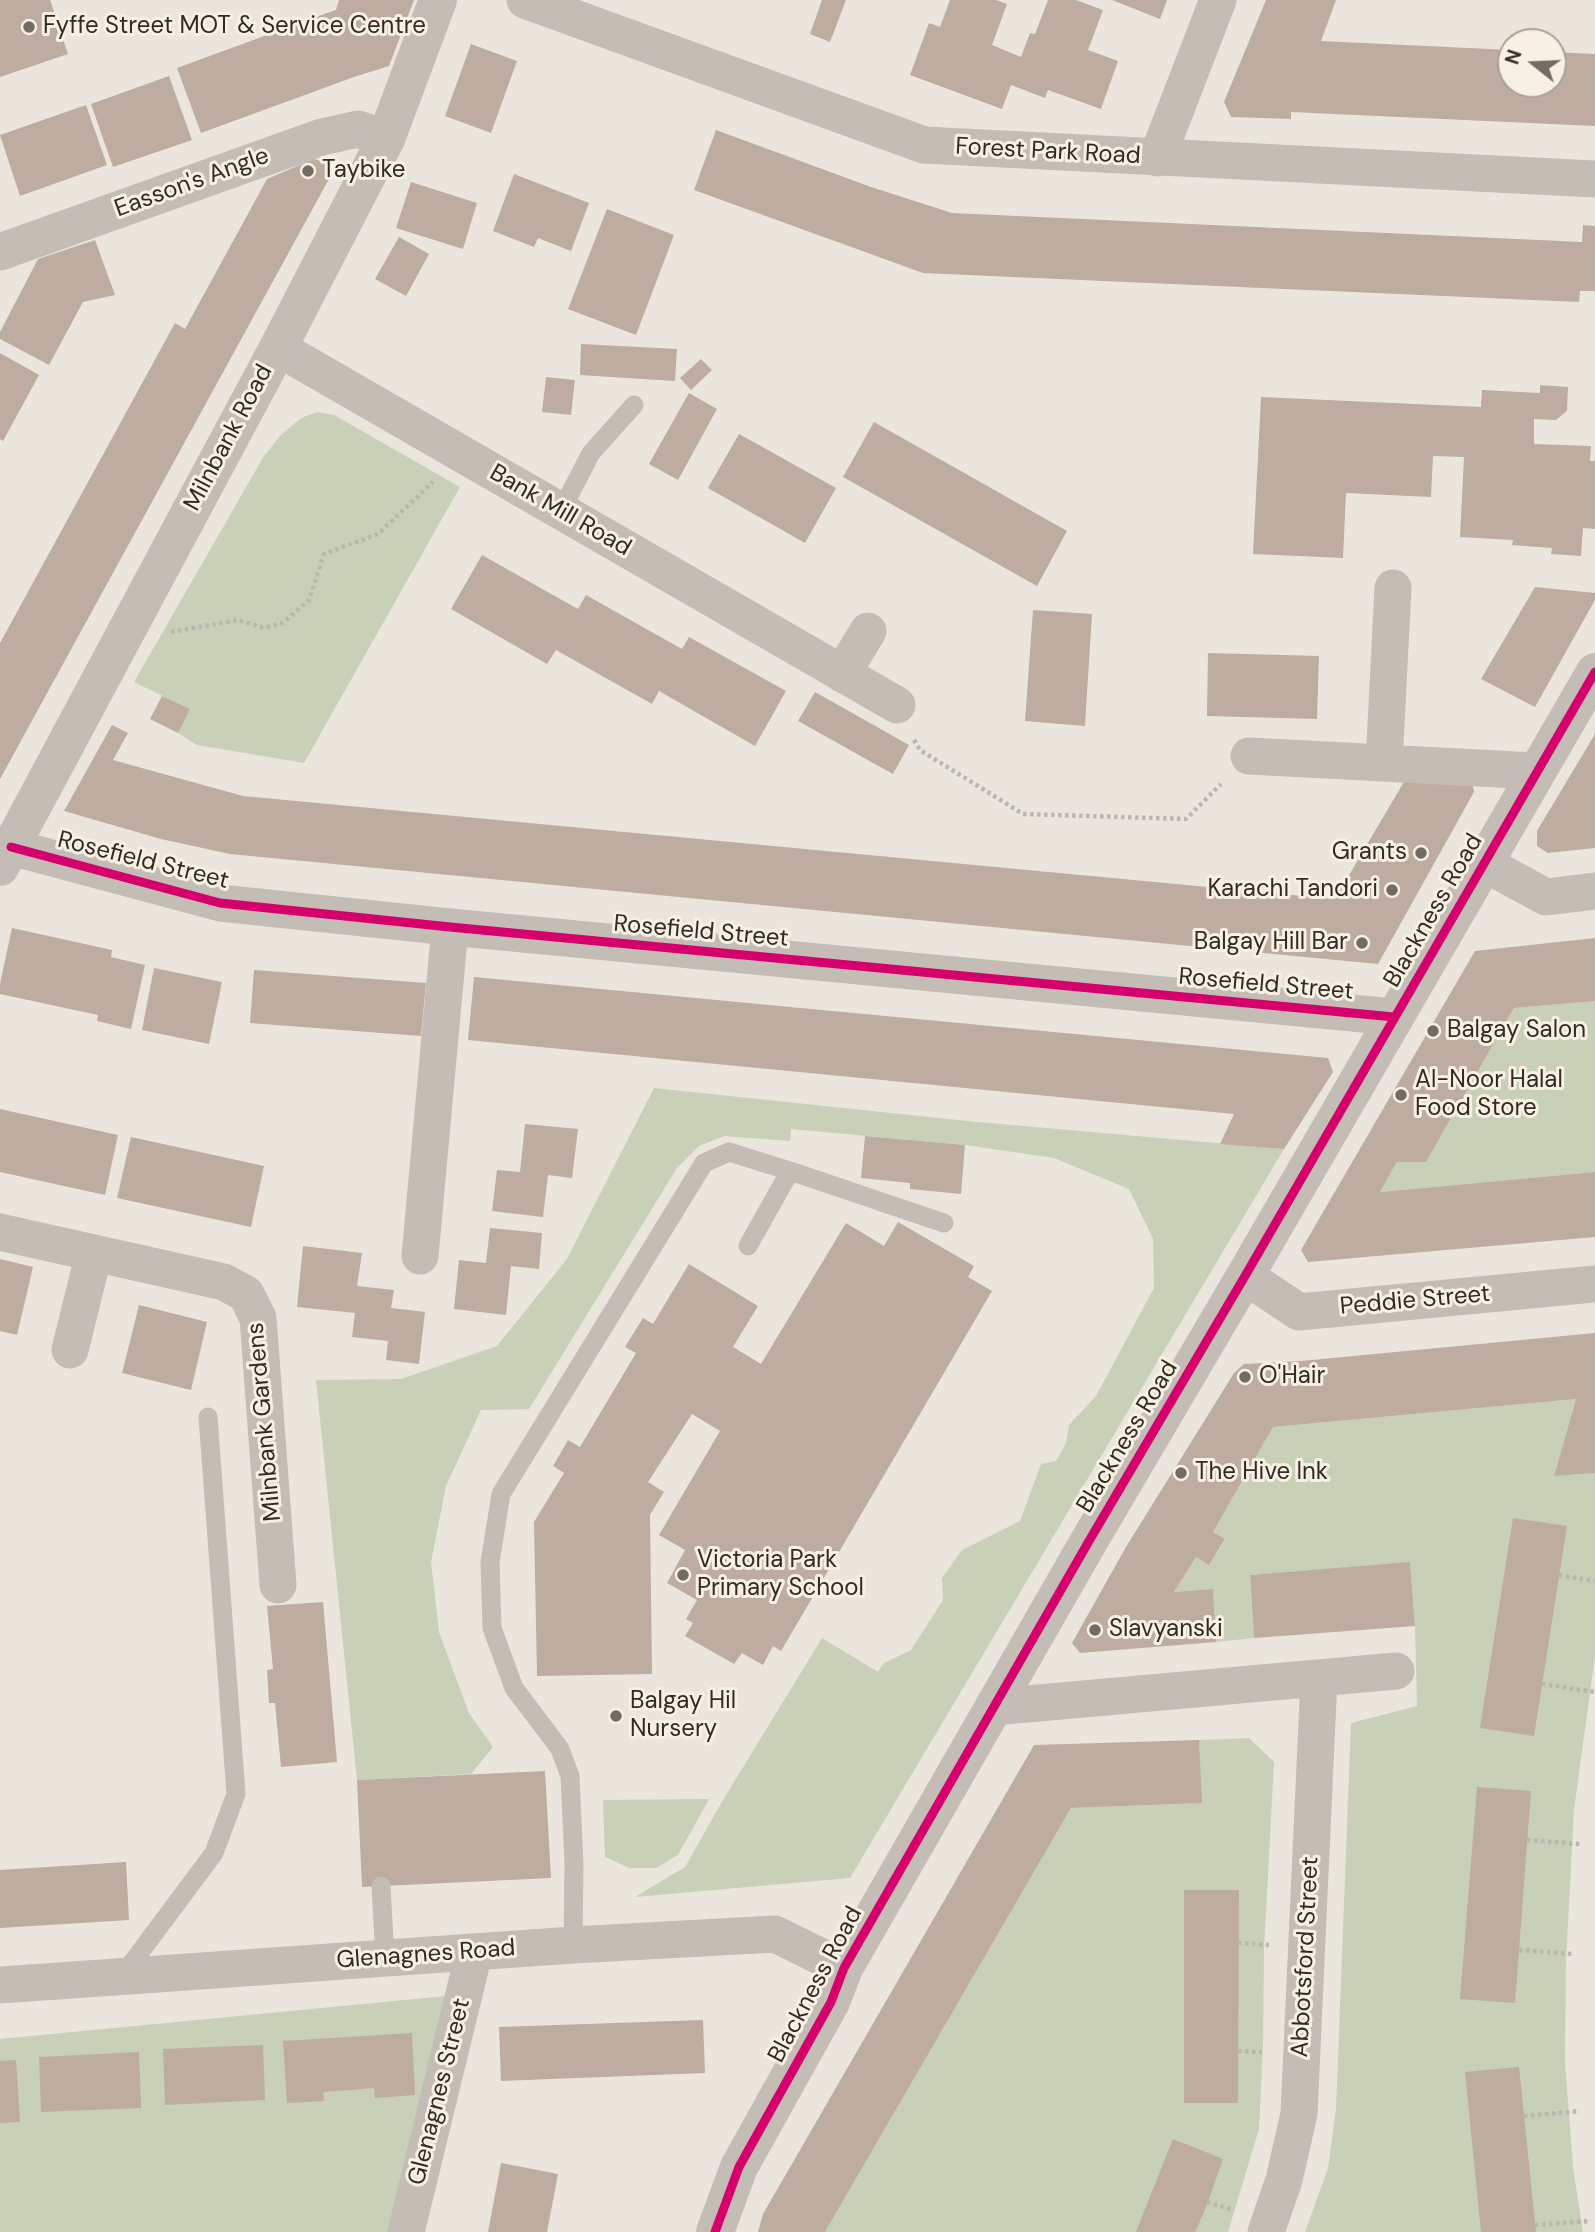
<!DOCTYPE html>
<style>
body{margin:0}
#map{position:relative;width:1595px;height:2232px;overflow:hidden;background:#eae6dd;font-family:"DM Sans",sans-serif}
canvas{display:block}
.north{position:absolute;left:1497px;top:28px;width:70px;height:70px;box-sizing:border-box;background:#f8f1e3;border:2px solid #a9a297;border-radius:50%;rotate:288deg;font-size:19px;font-weight:700;line-height:28px;text-align:center;color:#322b25}
.north::after{content:'';display:block;margin:auto;width:24px;height:32px;background:#726c65;clip-path:polygon(50% 0,100% 100%,50% 72%,0 100%)}
</style>
<div id="map">
<canvas width="1595" height="2232"></canvas>
<div class="north">N</div>
</div>
<script>
const c = document.querySelector('canvas').getContext('2d');
c.lineJoin = 'round';
function paint(path, color) {
  c.fillStyle = color;
  c.fill(path, 'evenodd');
}
function shape(rows) {
  const path = new Path2D();
  for (const r of rows) {
    path.moveTo(r[0], r[1]);
    for (let i = 2; i < r.length; i += 2) path.lineTo(r[i], r[i + 1]);
  }
  return path;
}
function trace(path, color, width, dash) {
  c.strokeStyle = color;
  c.lineWidth = width;
  c.lineCap = dash ? 'butt' : 'round';
  c.setLineDash(dash || []);
  c.stroke(path);
}
function write(font, color, halo, rows, align = 'center') {
  c.font = font + ' "DM Sans",sans-serif';
  c.lineWidth = 6;
  c.setLineDash([]);
  c.textBaseline = 'middle';
  c.strokeStyle = halo;
  c.fillStyle = color;
  for (const [text, x, y, turn = 0] of rows) {
    c.save();
    c.translate(x, y);
    c.rotate((+turn || 0) * Math.PI / 180);
    c.textAlign = isNaN(turn) ? turn : align;
    if (halo) c.strokeText(text, 0, 0);
    c.fillText(text, 0, 0);
    c.restore();
  }
}
const green = shape([
 [317,412,334,415,460,487,304,763,197,745,178,733,189,709,134,682,264,456,281,435,301,418],
 [1595,1001,1595,1172,1380,1192,1397,1162,1426,1162,1514,1008],
 [654,1088,967,1121,1284,1149,850,1878,635,1897,685,1867,723,1800,822,1638,878,1672,884,1663,911,1650,943,1600,942,1578,962,1550,1020,1521,1041,1464,1056,1461,1066,1443,1069,1425,1096,1396,1154,1288,1153,1239,1129,1189,1054,1158,965,1145,791,1129,790,1141,724,1136,699,1146,677,1168,529,1409,481,1410,446,1486,431,1562,439,1632,469,1713,493,1747,471,1774,357,1780,316,1380,401,1379,497,1346,567,1259],
 [1576,1399,1554,1476,1595,1473,1595,1656,1574,1810,1566,1961,1565,2062,1573,2167,1583,2232,1305,2232,1328,2168,1336,2109,1351,1723,1417,1706,1415,1626,1410,1563,1250,1575,1254,1638,1216,1642,1213,1589,1174,1592,1196,1557,1209,1565,1225,1540,1213,1532,1273,1427],
 [1249,1738,1274,1762,1264,1949,1263,2047,1259,2129,1228,2232,825,2232,1071,1808,1201,1803,1199,1740],
 [709,1799,678,1855,656,1868,629,1868,605,1857,603,1800],
 [446,1996,392,2232,0,2232,0,2039]
]);
const building = shape([
 [0,0,50,0,68,54,0,77],
 [339,0,414,0,389,66,354,77,201,133,177,68,330,12,336,10],
 [822,0,846,0,830,42,810,34],
 [950,0,996,0,1007,4,992,45,1021,57,1030,33,1035,34,1048,0,1076,0,1103,10,1088,50,1118,61,1101,109,1048,90,1045,98,1011,85,1002,109,910,75,929,23,940,27],
 [1112,0,1167,0,1160,19],
 [1266,0,1336,0,1321,41,1511,50,1511,84,1553,84,1553,52,1595,54,1595,126,1291,112,1291,119,1231,117,1224,102],
 [471,44,517,61,491,133,445,116],
 [169,76,192,140,113,167,91,104],
 [86,105,107,165,20,196,0,135],
 [716,130,871,187,952,213,1582,242,1583,225,1595,226,1595,291,1580,291,1579,302,923,273,694,190],
 [314,159,324,162,328,168,329,179,0,779,0,643,175,323,185,329,267,179],
 [514,174,589,203,571,251,538,238,534,247,493,231],
 [411,182,477,203,463,249,396,228],
 [607,209,674,235,636,335,568,309],
 [399,237,429,254,406,296,375,279],
 [95,240,115,295,83,302,49,365,0,339,0,332,38,259],
 [581,344,677,349,675,381,580,375],
 [0,353,39,375,3,441,0,439],
 [701,359,712,370,691,390,680,378],
 [546,377,575,380,571,415,542,412],
 [1540,385,1568,387,1567,411,1556,420,1534,419,1534,444,1591,446,1590,461,1595,461,1595,529,1583,528,1581,556,1551,554,1552,548,1512,545,1513,540,1460,537,1464,457,1433,456,1431,497,1346,493,1343,558,1253,554,1261,397,1481,407,1482,390,1540,393],
 [689,393,717,409,678,480,649,464],
 [874,422,1067,531,1037,586,843,477],
 [739,434,836,488,805,543,708,488],
 [482,555,578,609,586,595,682,649,689,637,786,691,755,746,659,691,652,704,556,650,547,664,451,609],
 [1535,587,1595,593,1595,600,1535,707,1481,679],
 [1033,610,1092,614,1085,726,1025,721],
 [1208,653,1319,656,1317,719,1207,716],
 [815,692,909,745,893,774,798,721],
 [162,696,190,709,178,733,150,719],
 [112,725,128,733,113,760,243,796,1335,899,1408,775,1472,782,1474,792,1378,964,230,854,161,839,64,811],
 [1595,734,1595,848,1548,853,1537,846,1537,831],
 [12,928,112,950,111,957,145,965,131,1029,97,1021,98,1015,0,994,0,984],
 [1595,938,1595,1001,1514,1008,1426,1162,1397,1162,1380,1192,1595,1172,1595,1237,1308,1262,1301,1250,1475,951],
 [154,968,222,982,209,1044,142,1030],
 [254,970,426,983,421,1036,250,1023],
 [474,977,1328,1058,1333,1072,1284,1149,1220,1144,1234,1114,468,1040],
 [0,1109,118,1135,105,1195,0,1172],
 [525,1124,578,1129,572,1178,548,1175,543,1217,492,1211,497,1170,520,1172],
 [865,1136,965,1145,961,1194,910,1189,910,1183,861,1178],
 [131,1137,264,1166,251,1227,117,1198],
 [898,1222,974,1266,968,1277,992,1291,781,1651,773,1646,763,1665,742,1653,734,1664,685,1636,693,1623,686,1619,697,1600,667,1583,685,1550,659,1535,720,1431,692,1414,648,1482,664,1492,650,1515,652,1674,537,1676,534,1522,564,1473,553,1466,568,1440,580,1447,636,1353,625,1347,643,1318,653,1324,689,1264,758,1306,733,1347,761,1364,846,1223,884,1246],
 [490,1228,542,1233,539,1269,511,1266,506,1315,454,1309,459,1260,486,1263],
 [303,1246,362,1253,357,1286,394,1290,391,1308,425,1312,419,1364,386,1360,388,1341,352,1337,355,1313,297,1307],
 [0,1259,33,1267,17,1335,0,1331],
 [139,1305,207,1322,191,1390,122,1373],
 [1595,1333,1595,1473,1554,1476,1576,1399,1273,1427,1213,1532,1225,1539,1209,1565,1196,1557,1174,1592,1213,1589,1216,1642,1080,1653,1072,1643,1126,1547,1234,1373,1244,1364,1301,1361],
 [1513,1518,1567,1526,1534,1736,1480,1728],
 [1410,1562,1415,1626,1254,1638,1250,1575],
 [323,1602,337,1762,281,1767,275,1703,269,1703,267,1670,273,1669,267,1606],
 [1199,1740,1202,1803,1071,1808,825,2232,758,2232,763,2214,1034,1745],
 [545,1771,551,1878,362,1887,357,1780],
 [1477,1787,1531,1791,1515,2003,1460,1999],
 [126,1862,129,1920,0,1928,0,1870],
 [1184,1890,1239,1890,1238,2103,1184,2103],
 [703,2020,705,2073,501,2081,499,2027],
 [412,2033,415,2095,375,2098,374,2088,350,2090,323,2092,324,2101,287,2103,283,2041],
 [263,2045,265,2100,165,2105,163,2049],
 [139,2052,141,2108,41,2112,39,2057],
 [16,2060,20,2122,0,2123,0,2061],
 [1519,2067,1536,2232,1481,2232,1465,2072],
 [1173,2139,1223,2159,1205,2210,1195,2232,1136,2232],
 [501,2163,558,2174,547,2232,488,2232]
]);
const path = shape([
 [171,632,238,620,264,628,283,623,309,600,324,554,378,534,433,482],
 [914,740,920,750,1023,814,1186,819,1221,784],
 [1559,1575,1595,1581],
 [1542,1684,1595,1692],
 [1527,1840,1580,1844],
 [1238,1943,1269,1945],
 [1519,1950,1573,1954],
 [1238,2051,1262,2052],
 [1524,2116,1580,2111],
 [1207,2202,1233,2210],
 [1535,2225,1591,2221]
]);
const service = shape([
 [561,511,591,453,634,405],
 [748,1246,790,1171],
 [381,1886,385,1958],
 [573,1945,574,1864,570,1776,560,1749,514,1688,492,1628,490,1562,501,1494,704,1163,729,1152,790,1171,944,1223],
 [123,1975,214,1853,236,1794,208,1417]
]);
const minor = shape([
 [525,0,924,145,1595,179],
 [1157,158,1218,0],
 [0,252,322,137,358,129,386,139],
 [278,348,897,705],
 [842,674,868,631],
 [1249,756,1536,771],
 [1384,763,1393,588],
 [11,847,220,903,450,927,1394,1017],
 [1485,864,1546,897,1595,891],
 [0,1232,224,1282,246,1294,258,1318,278,1585],
 [420,1256,450,927],
 [1245,1276,1299,1312,1595,1284],
 [70,1350,94,1253],
 [994,1707,1396,1671],
 [0,1985,573,1945,775,1934,844,1968],
 [406,2232,474,1953],
 [1266,2232,1284,2180,1299,2114,1319,1678]
]);
const tertiary = shape([
 [0,867,278,348,386,139,438,0],
 [715,2232,739,2167,831,2002,844,1968,1089,1541,1245,1276,1595,672]
]);
const cycleway = shape([
 [11,847,220,903,450,927,1394,1017],
 [715,2232,739,2167,831,2002,844,1968,1089,1541,1245,1276,1595,672]
]);
const markers = [
 [29,27,7,"#726c65"],
 [308,171,7,"#726c65"],
 [1421,853,7,"#726c65"],
 [1392,890,7,"#726c65"],
 [1362,943,7,"#726c65"],
 [1433,1031,7,"#726c65"],
 [1401,1095,7,"#726c65"],
 [1245,1377,7,"#726c65"],
 [1181,1473,7,"#726c65"],
 [683,1575,7,"#726c65"],
 [1095,1630,7,"#726c65"],
 [616,1716,7,"#726c65"]
];
const poiNames = [
 ["Fyffe Street MOT & Service Centre",43,27],
 ["Taybike",322,171],
 ["Grants",1407,853,"right"],
 ["Karachi Tandori",1378,890,"right"],
 ["Balgay Hill Bar",1348,943,"right"],
 ["Balgay Salon",1447,1031],
 ["Al-Noor Halal",1415,1081],
 ["Food Store",1415,1109],
 ["O'Hair",1259,1377],
 ["The Hive Ink",1195,1473],
 ["Victoria Park",697,1561],
 ["Primary School",697,1589],
 ["Slavyanski",1109,1630],
 ["Balgay Hil",630,1702],
 ["Nursery",630,1730]
];
const streetNames = [
 ["Forest Park Road",1048,152,3],
 ["Easson's Angle",192,183,-20],
 ["Milnbank Road",229,438,-62],
 ["Bank Mill Road",560,511,30],
 ["Rosefield Street",143,861,14],
 ["Blackness Road",1434,911,-60],
 ["Rosefield Street",701,932,5],
 ["Rosefield Street",1266,985,5],
 ["Peddie Street",1415,1301,-5],
 ["Milnbank Gardens",265,1422,-95],
 ["Blackness Road",1128,1437,-59],
 ["Glenagnes Road",426,1955,-4],
 ["Abbotsford Street",1306,1957,-87],
 ["Blackness Road",816,1985,-62],
 ["Glenagnes Street",440,2092,-76]
];
paint(green, '#c8d0b7');
paint(building, '#bdac9f');
trace(path, '#bbb6af', 4.5, [3.5, 3.5]);
trace(service, '#c3bdb6', 19);
trace(minor, '#c3bdb6', 37);
trace(tertiary, '#c3bdb6', 38);
trace(cycleway, '#d6006c', 9);
for (const [x, y, r, color] of markers) {
  const dot = new Path2D();
  dot.arc(x, y, r, 0, 2 * Math.PI);
  c.fillStyle = color;
  c.fill(dot);
  trace(dot, '#f8f1e3', 2.5);
}
write('24px', '#322b25', '#f8f1e3', poiNames, 'left');
write('24px', '#322b25', '#f8f1e3', streetNames);
</script>
